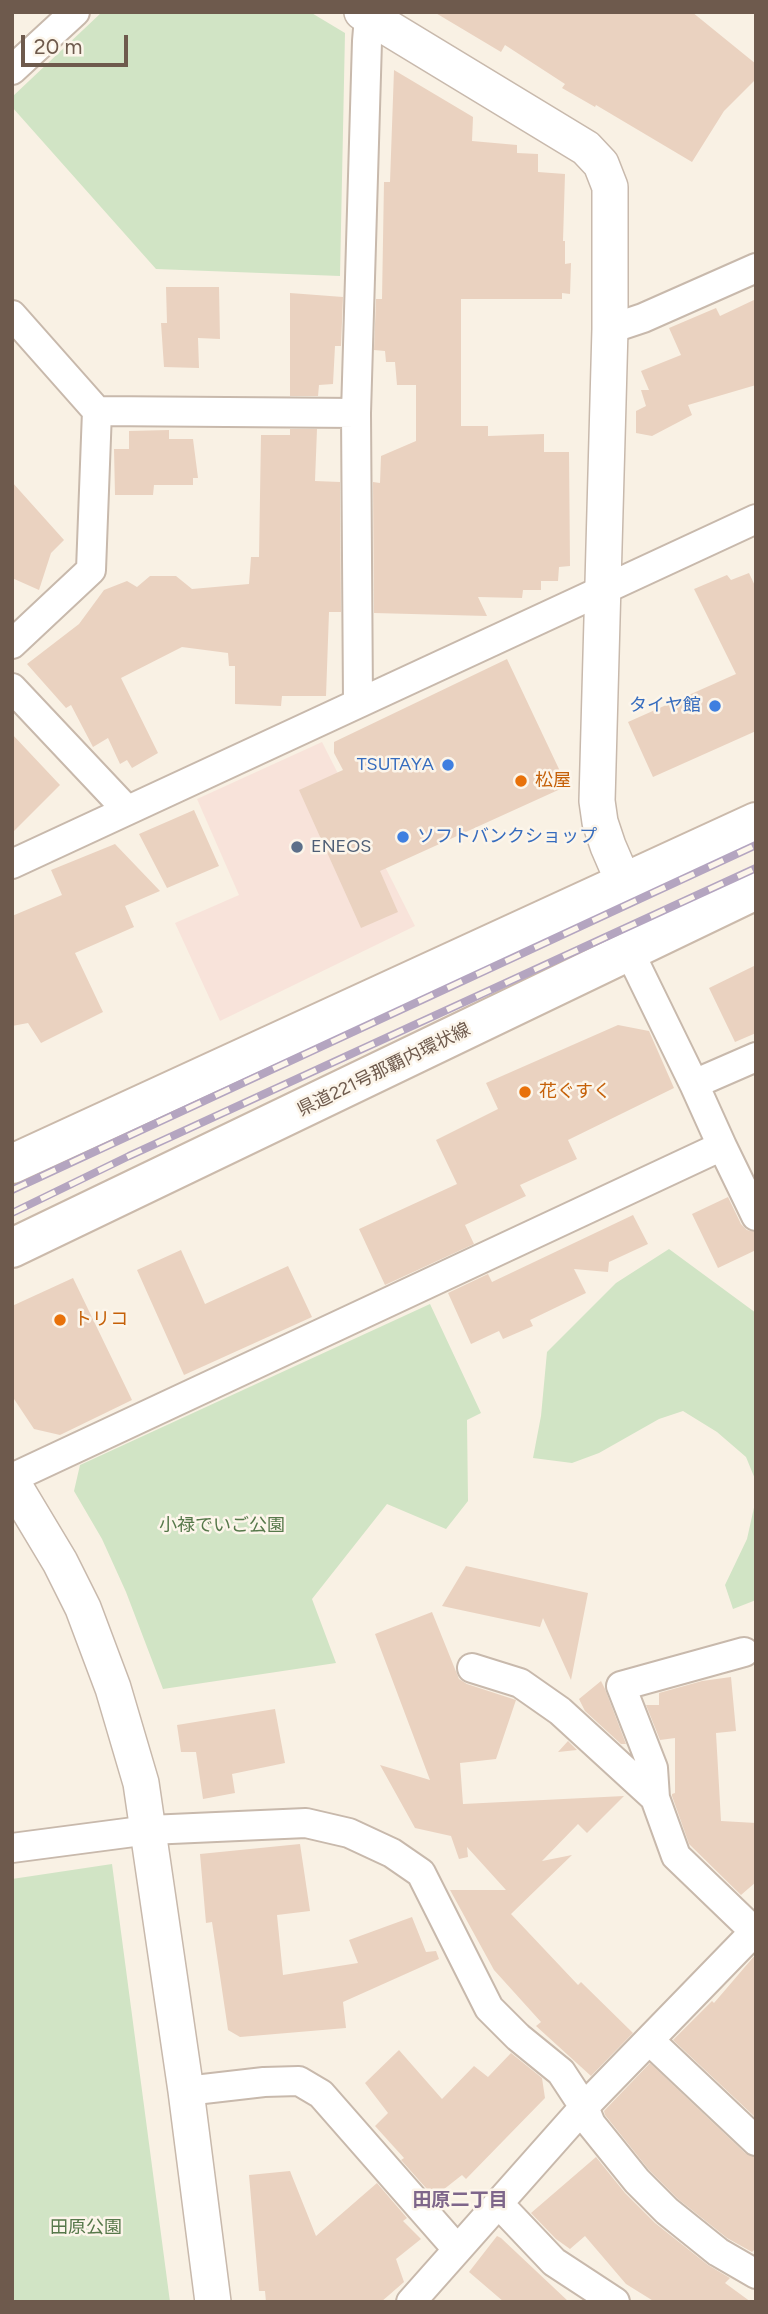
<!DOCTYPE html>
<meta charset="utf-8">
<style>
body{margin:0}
#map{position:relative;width:768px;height:2314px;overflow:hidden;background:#f9f1e4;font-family:Figtree,sans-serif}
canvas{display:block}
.frame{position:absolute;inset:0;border:14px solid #6e5a4d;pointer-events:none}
.scale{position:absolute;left:21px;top:35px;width:107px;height:32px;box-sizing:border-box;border:4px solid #6e5a4d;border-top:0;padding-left:9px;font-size:21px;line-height:24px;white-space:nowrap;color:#6e5a4d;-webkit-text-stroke:5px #fcf5ea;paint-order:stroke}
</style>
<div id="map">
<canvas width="768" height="2314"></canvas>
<div class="frame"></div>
<div class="scale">20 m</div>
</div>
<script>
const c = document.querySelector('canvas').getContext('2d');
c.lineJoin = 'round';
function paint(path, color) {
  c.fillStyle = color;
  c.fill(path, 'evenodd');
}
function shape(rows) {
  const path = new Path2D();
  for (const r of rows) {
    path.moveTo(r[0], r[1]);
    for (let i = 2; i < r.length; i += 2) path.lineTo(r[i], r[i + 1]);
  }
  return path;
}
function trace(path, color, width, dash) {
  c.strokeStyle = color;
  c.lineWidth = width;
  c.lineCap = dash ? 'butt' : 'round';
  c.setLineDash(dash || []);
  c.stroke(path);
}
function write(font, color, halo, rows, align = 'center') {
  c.font = font + ' Figtree,"Noto Sans JP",sans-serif';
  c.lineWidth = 5;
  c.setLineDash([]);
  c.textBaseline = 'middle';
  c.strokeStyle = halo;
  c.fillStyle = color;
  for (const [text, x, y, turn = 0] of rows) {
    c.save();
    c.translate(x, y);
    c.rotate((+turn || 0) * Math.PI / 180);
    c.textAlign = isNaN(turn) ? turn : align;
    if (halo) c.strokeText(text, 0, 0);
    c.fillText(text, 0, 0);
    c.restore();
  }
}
const commercial = shape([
 [322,742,415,926,220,1021,175,923,239,895,197,799]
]);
const green = shape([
 [102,12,310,12,345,33,340,276,156,269,12,107,12,97],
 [669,1249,756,1313,756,1600,733,1609,725,1585,747,1539,755,1503,755,1479,746,1457,717,1432,683,1411,659,1419,599,1453,572,1463,533,1458,541,1416,547,1352,616,1283],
 [430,1304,481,1413,467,1420,468,1501,446,1529,387,1504,312,1599,336,1663,163,1689,126,1592,102,1539,74,1491,80,1465],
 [112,1864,170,2302,12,2302,12,1879]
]);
const building = shape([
 [434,12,692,12,756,64,756,79,724,111,692,162,596,105,595,107,562,88,565,84,505,45,501,52],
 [394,70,473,117,472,141,517,145,517,153,538,154,538,172,565,174,563,241,565,241,565,264,571,263,570,294,562,293,562,299,461,299,461,426,488,426,488,436,544,434,544,452,569,452,570,566,559,567,558,581,541,581,541,590,523,590,522,598,478,597,487,616,374,613,373,482,380,483,381,456,416,441,416,385,397,385,395,362,386,362,385,351,374,350,376,299,382,299,384,182,390,182],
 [166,287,219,287,220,339,198,338,199,368,164,367,161,323,167,323],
 [290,293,343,297,341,346,335,346,333,384,319,385,318,396,290,396],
 [756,299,756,385,688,405,692,415,652,436,636,433,636,411,646,406,641,390,649,390,641,371,681,355,669,328,716,308,720,316],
 [290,429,317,429,315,481,340,482,341,612,329,612,326,696,282,696,281,706,235,704,235,666,229,666,228,653,182,647,121,678,158,753,132,768,127,760,120,764,108,738,93,747,71,705,66,708,27,664,79,624,104,590,127,581,137,587,150,576,176,576,192,589,249,584,251,557,259,557,261,435,290,435],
 [169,430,169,439,193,439,198,478,193,478,193,485,154,485,153,495,115,495,114,449,129,449,129,431],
 [12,482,64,540,51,553,39,590,12,578],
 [749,573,756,588,756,731,653,777,628,722,736,674,694,589,727,575,731,580],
 [507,659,567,786,380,871,398,912,361,928,299,790,343,770,334,753,334,742],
 [12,734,60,785,12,833],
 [194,810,219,866,167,888,139,834],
 [115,844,160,891,125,906,134,927,75,953,103,1012,41,1043,28,1023,12,1026,12,916,62,895,51,870],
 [756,965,756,1033,735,1042,709,988],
 [618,1025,649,1031,674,1088,568,1140,577,1159,520,1185,526,1196,465,1225,474,1244,385,1285,359,1229,457,1184,436,1140,498,1109,486,1083],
 [728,1197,741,1224,747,1230,756,1232,756,1250,718,1268,692,1214],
 [633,1215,648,1244,609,1262,608,1272,574,1269,586,1293,530,1320,533,1326,503,1339,499,1331,471,1344,448,1293,488,1274,492,1282],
 [181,1250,205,1304,288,1266,312,1317,184,1375,137,1270],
 [73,1278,132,1400,60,1435,34,1429,12,1396,12,1306],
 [466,1566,588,1593,571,1680,543,1618,540,1627,442,1606],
 [432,1612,459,1679,467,1684,516,1700,496,1759,460,1763,463,1804,624,1796,587,1833,578,1824,542,1861,572,1855,511,1914,578,1985,581,1982,633,2033,591,2076,536,2026,541,2022,494,1970,450,1890,506,1890,467,1847,468,1857,459,1859,451,1836,415,1828,380,1765,430,1780,375,1634],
 [731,1677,736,1731,716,1733,721,1821,756,1823,756,1882,741,1895,689,1844,672,1796,672,1794,675,1793,675,1738,660,1740,646,1705,659,1705,659,1693,702,1681],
 [601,1681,605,1689,626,1744,621,1744,585,1711,579,1699],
 [275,1709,285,1763,232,1774,235,1793,203,1799,196,1752,181,1752,177,1725],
 [568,1741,577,1750,558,1752],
 [300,1844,310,1911,277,1915,283,1975,358,1963,349,1940,412,1917,426,1952,436,1951,439,1959,343,2002,346,2028,240,2037,228,2030,212,1922,206,1923,200,1854],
 [756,1954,756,2118,673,2040,712,2001,714,2003],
 [399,2050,442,2099,474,2066,488,2077,511,2053,542,2078,545,2098,466,2179,462,2175,434,2197,401,2160,404,2158,375,2126,388,2113,365,2083],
 [650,2063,745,2153,756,2157,756,2248,752,2252,727,2238,678,2199,649,2170,605,2115,604,2111],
 [596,2157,625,2193,655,2223,708,2265,730,2278,725,2283,751,2302,655,2302,626,2284,585,2236,570,2249,556,2239,531,2213],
 [290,2171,316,2236,377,2183,407,2218,403,2221,421,2239,396,2259,404,2282,381,2302,266,2302,265,2291,259,2291,249,2175],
 [497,2236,501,2238,569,2302,504,2302,469,2272]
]);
const minor = shape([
 [12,70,75,12],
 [12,315,97,411,91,570,12,644],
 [610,329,643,318,756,268],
 [97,411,356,413],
 [12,688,127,810],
 [358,702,356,413,367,41,369,17,371,12],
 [12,864,756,519],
 [694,1084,756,1057],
 [722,1146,756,1216],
 [12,1478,722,1146,694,1084,629,951],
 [472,1668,520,1683,560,1711,655,1798,676,1856,756,1933],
 [655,1798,653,1768,621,1686,744,1652],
 [12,1848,149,1830,306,1823,349,1833,392,1853,421,1873,489,2008,518,2037,561,2072,584,2107,591,2124,637,2181,667,2211,718,2252,756,2274],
 [649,2040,756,2141],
 [186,2091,264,2082,299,2081,321,2094,457,2249],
 [498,2203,554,2262,615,2302],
 [411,2302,584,2107,756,1930]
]);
const tertiary = shape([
 [362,12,586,148,601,164,610,187,610,329,597,801,600,822,608,846,624,883],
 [12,1482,60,1562,83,1608,113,1688,141,1783,186,2091,213,2302]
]);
const secondary = shape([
 [12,1164,756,822],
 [12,1248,756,890]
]);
const rail = shape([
 [12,1190,756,845],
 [12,1213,129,1156,756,868]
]);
const markers = [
 [715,706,7,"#3f7fe0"],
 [448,765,7,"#3f7fe0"],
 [521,781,7,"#e8710a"],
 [403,837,7,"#3f7fe0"],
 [297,847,7,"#5c6f8a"],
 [525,1092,7,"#e8710a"],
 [60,1320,7,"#e8710a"]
];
const shopNames = [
 ["タイヤ館",701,706],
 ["TSUTAYA",434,765],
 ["ソフトバンクショップ",417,837,"left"]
];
const foodNames = [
 ["松屋",535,781],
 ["花ぐすく",539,1092],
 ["トリコ",74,1320]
];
const serviceNames = [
 ["ENEOS",311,847]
];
const streetNames = [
 ["県道221号那覇内環状線",384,1070,-26]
];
const parkNames = [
 ["小禄でいご公園",222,1526],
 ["田原公園",86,2228]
];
const neighbourhoodNames = [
 ["田原二丁目",460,2200]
];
paint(commercial, '#f8e3da');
paint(green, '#d1e4c5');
paint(building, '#ead2c0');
trace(minor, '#c8b9ac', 32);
trace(tertiary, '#c8b9ac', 38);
trace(secondary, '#cbbaab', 42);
trace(minor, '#fff', 28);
trace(tertiary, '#fff', 35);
trace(secondary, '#fff', 38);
trace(rail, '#b4a5c0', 8);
trace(rail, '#fcf5ea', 5, [16]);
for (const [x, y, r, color] of markers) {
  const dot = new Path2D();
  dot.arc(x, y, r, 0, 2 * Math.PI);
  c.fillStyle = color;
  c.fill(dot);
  trace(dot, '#fcf5ea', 2.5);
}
write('18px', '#366cbe', '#fcf5ea', shopNames, 'right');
write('18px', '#c56008', '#fcf5ea', foodNames, 'left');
write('18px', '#4e5e75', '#fcf5ea', serviceNames, 'left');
write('18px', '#6e5a4d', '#fcf5ea', streetNames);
write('18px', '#56784a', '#fcf5ea', parkNames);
write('bold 19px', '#7e668a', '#fcf5ea', neighbourhoodNames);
</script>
